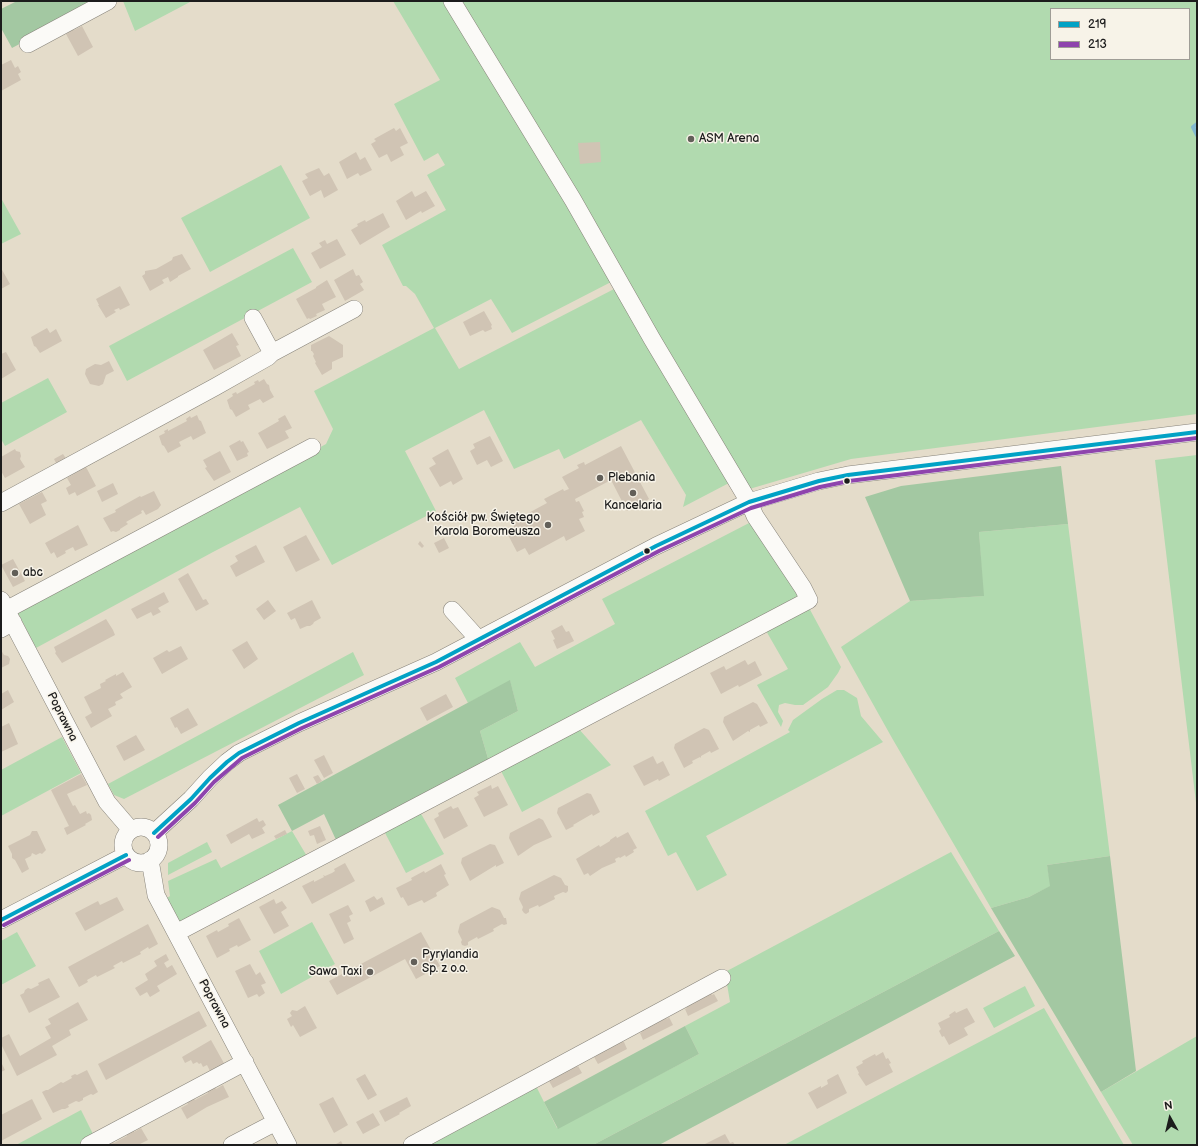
<!DOCTYPE html>
<meta charset="utf-8">
<style>
body{margin:0}
#map{position:relative;width:1198px;height:1146px;overflow:hidden;background:#e4dcca;font-family:"Balsamiq Sans",sans-serif}
canvas{display:block}
.frame{position:absolute;inset:0;border:2px solid #1c1c1c;pointer-events:none}
.legend{position:absolute;left:1050px;top:8px;width:140px;height:52px;box-sizing:border-box;background:#f7f3e8;border:1px solid #9f9d96;margin:0;padding:5px 7px;list-style:none;font-size:12px;color:#1c1c1c}
.legend li{display:flex;align-items:center;gap:8px;height:20px}
.legend b{width:20px;border:1px solid #9f9d96}
.north{position:absolute;left:1150px;top:1098px;width:40px;height:40px;-webkit-text-stroke:3px #f7f3e8;paint-order:stroke;rotate:352deg;font-size:11px;font-weight:700;line-height:16px;text-align:center;color:#1c1c1c}
.north::after{content:'';display:block;margin:auto;width:14px;height:18px;background:#1c1c1c;clip-path:polygon(50% 0,100% 100%,50% 72%,0 100%)}
</style>
<div id="map">
<canvas width="1198" height="1146"></canvas>
<div class="frame"></div>
<ul class="legend">
<li><b style="height:5px;background:#01a2c5"></b>219</li>
<li><b style="height:5px;background:#8e44ad"></b>213</li>
</ul>
<div class="north">N</div>
</div>
<script>
const c = document.querySelector('canvas').getContext('2d');
c.lineJoin = 'round';
function paint(path, color) {
  c.fillStyle = color;
  c.fill(path, 'evenodd');
}
function shape(rows) {
  const path = new Path2D();
  for (const r of rows) {
    if (r.length === 3) {
      path.moveTo(r[0] + r[2], r[1]);
      path.arc(r[0], r[1], r[2], 0, 2 * Math.PI);
      continue;
    }
    path.moveTo(r[0], r[1]);
    for (let i = 2; i < r.length; i += 2) path.lineTo(r[i], r[i + 1]);
  }
  return path;
}
function trace(path, color, width, dash) {
  c.strokeStyle = color;
  c.lineWidth = width;
  c.lineCap = dash ? 'butt' : 'round';
  c.setLineDash(dash || []);
  c.stroke(path);
}
function write(font, color, halo, rows, align = 'center') {
  c.font = font + ' "Balsamiq Sans",sans-serif';
  c.lineWidth = 3;
  c.setLineDash([]);
  c.textBaseline = 'middle';
  c.strokeStyle = halo;
  c.fillStyle = color;
  for (const [text, x, y, turn = 0] of rows) {
    c.save();
    c.translate(x, y);
    c.rotate((+turn || 0) * Math.PI / 180);
    c.textAlign = isNaN(turn) ? turn : align;
    if (halo) c.strokeText(text, 0, 0);
    c.fillText(text, 0, 0);
    c.restore();
  }
}
const green = shape([
 [123,1,190,1,190,2,135,31],
 [393,1,447,1,613,281,512,333,491,299,435,328,459,369,616,288,729,483,683,507,686,495,641,420,564,459,559,449,514,469,484,410,405,451,436,511,332,565,300,507,213,552,36,648,18,613,326,444,333,429,314,391,434,328,415,294,406,286,403,286,382,245,446,210,427,175,445,165,438,153,424,161,394,104,440,80],
 [460,1,1197,1,1197,414,851,459,746,490],
 [1051,9,1189,9,1189,59,1051,59],
 [281,165,310,218,210,272,181,218],
 [1,198,21,234,1,244],
 [293,248,312,282,127,381,109,346],
 [48,378,67,412,5,446,1,439,1,403],
 [1197,455,1197,811,1155,460],
 [751,522,803,596,489,762,480,731,518,711,510,681,468,703,455,678,520,642,535,667,615,624,602,599],
 [1068,524,1110,856,1047,865,1051,886,1029,897,991,908,892,738,841,647,910,601,983,596,979,532],
 [808,606,841,667,838,673,828,687,803,705,795,705,785,703,779,705,778,712,783,721,781,727,757,685,788,669,765,629],
 [353,652,364,675,124,799,114,795,108,784],
 [837,690,844,690,857,698,861,716,883,742,706,836,727,875,697,891,676,852,668,856,645,811,790,732,788,730,793,720,822,699],
 [578,728,611,765,522,812,500,769],
 [62,737,81,773,1,816,1,770],
 [420,812,444,854,406,873,384,831],
 [292,831,308,858,181,925,167,898,170,896,168,881,216,859,221,868],
 [207,842,212,852,168,875,168,863],
 [951,852,999,931,593,1145,433,1145,432,1142,536,1086,557,1128,699,1054,685,1026,730,1002,725,972],
 [312,922,335,964,281,994,259,951],
 [17,932,36,966,1,985,1,941],
 [1025,986,1035,1006,994,1028,983,1008],
 [1044,1008,1124,1145,784,1145,909,1079],
 [1197,1036,1197,1145,1133,1145,1101,1092],
 [81,1110,94,1136,78,1145,16,1145]
]);
const forest = shape([
 [17,1,100,1,12,48,1,28,1,9],
 [1061,466,1068,524,979,532,984,596,910,601,865,497,901,486],
 [510,680,518,711,480,731,489,762,337,842,324,814,292,831,278,805],
 [1110,856,1136,1071,1101,1092,991,908,1029,897,1050,886,1047,865],
 [999,931,1015,956,659,1145,593,1145],
 [685,1026,699,1054,558,1129,544,1102]
]);
const stream = shape([
 [1197,124,1193,127,1197,135]
]);
const building = shape([
 [82,26,93,47,78,56,66,34,72,30,74,30],
 [11,60,15,68,18,66,21,72,18,74,21,80,1,91,1,65],
 [394,128,396,131,400,128,408,143,400,147,404,155,391,162,387,154,379,158,371,144,376,141,374,139],
 [600,142,601,162,580,164,578,143],
 [356,152,360,160,365,157,372,170,360,176,358,173,347,179,339,162],
 [319,168,324,176,329,173,338,190,324,198,321,190,310,196,302,181,308,178,305,174],
 [412,191,415,197,426,191,435,206,422,213,421,211,406,220,396,201],
 [383,213,390,227,360,245,351,230,358,226,357,224,365,220,366,222],
 [337,239,346,255,320,269,311,253,322,247,319,243,325,240,327,244],
 [182,254,191,269,178,276,178,277,170,282,168,277,162,280,164,283,150,291,142,276,145,274,145,271,156,269,172,260,173,257],
 [1,268,10,284,1,289],
 [353,269,356,276,359,275,363,282,360,284,364,290,345,301,334,280],
 [327,280,336,297,322,304,325,310,316,314,317,316,310,319,309,318,307,319,296,299,316,288,316,287],
 [120,286,130,305,120,310,119,308,114,310,116,312,106,318,98,305,99,305,96,299],
 [484,311,492,325,491,326,492,329,485,332,483,330,470,336,463,322],
 [47,328,50,333,56,329,62,341,40,353,36,347,34,346,31,337],
 [232,333,239,345,236,346,241,356,214,370,203,350],
 [329,336,343,345,343,357,332,362,332,369,322,375,315,363,316,362,313,356,314,354,312,351,311,351,311,345],
 [6,352,16,370,1,379,1,354],
 [109,361,114,371,106,375,103,384,99,386,90,384,85,374,86,369,95,364,101,365],
 [264,379,267,384,269,385,270,390,274,397,263,403,260,399,248,405,250,409,236,417,232,410,230,409,227,400,233,396,232,394,236,392,237,394,255,384,254,382,258,380,259,382],
 [197,415,199,420,201,421,206,433,193,440,191,436,179,442,181,446,168,453,164,446,162,445,159,436,165,433,164,431,168,429,168,431,187,421,186,419,190,416,191,418],
 [285,415,292,428,285,431,289,438,267,449,258,433,279,421,278,419],
 [490,436,503,461,491,467,487,460,477,465,470,451,475,448,473,444],
 [240,440,241,442,243,441,249,452,247,453,248,456,237,461,229,446],
 [621,446,649,499,644,502,645,504,633,510,632,508,627,511,611,480,575,499,576,502,579,501,584,511,582,512,584,517,579,519,585,531,566,541,564,536,529,555,525,548,517,552,507,533,515,529,512,522,547,503,544,499,563,489,564,491,569,489,562,477,579,468,577,465,584,462,585,465],
 [15,449,16,451,20,452,21,456,20,459,25,467,5,478,1,471,1,457],
 [448,449,463,479,453,485,451,481,440,487,429,468,436,464,432,458],
 [220,451,231,472,214,481,205,468,207,467,203,460],
 [63,454,67,460,57,465,54,459],
 [86,467,96,486,77,496,75,492,69,495,66,488,71,485,67,478],
 [113,483,118,494,102,502,97,491],
 [154,491,161,505,158,509,146,515,143,510,141,511,142,513,126,522,128,524,120,529,120,530,116,532,113,531,111,532,103,518,116,512,115,510,140,496,141,497],
 [42,492,47,501,41,504,46,515,30,524,19,504],
 [78,525,88,545,75,551,73,547,65,551,66,553,57,558,54,552,51,554,45,543],
 [306,535,320,560,296,572,283,547],
 [444,538,449,548,439,553,434,543],
 [420,541,424,546,422,548,418,544],
 [256,545,265,562,236,577,230,566,238,561,235,556],
 [13,559,25,581,13,587,1,565],
 [188,573,203,600,206,599,209,604,196,611,178,579],
 [164,592,169,602,158,608,161,612,153,616,151,612,137,619,131,609],
 [268,600,276,611,264,620,256,609],
 [312,600,321,618,314,622,313,624,310,626,307,626,300,629,295,618,291,620,287,613],
 [106,619,113,630,115,635,62,663,55,653,56,652,54,647],
 [562,625,566,632,569,631,574,641,557,649,553,640,555,639,551,631],
 [247,641,258,659,244,669,232,650],
 [181,646,188,659,162,674,153,658,167,650,169,652],
 [1,650,4,655,8,656,10,659,9,664,1,668],
 [745,660,748,665,755,661,762,675,739,687,738,685,721,694,710,673,724,666,726,670],
 [123,672,132,687,120,694,123,698,115,702,116,705,108,709,112,716,91,728,85,717,92,713,84,697,101,688,100,684,106,681,105,680,116,674,116,676],
 [8,690,14,702,1,710,1,694],
 [446,694,453,707,427,721,420,708],
 [753,702,757,704,768,723,760,727,759,725,750,730,750,732,748,731,733,741,723,722,724,717],
 [188,708,198,725,181,734,177,727,175,728,170,718],
 [9,723,18,744,1,752,1,727],
 [704,728,709,730,719,749,711,753,710,751,701,756,701,758,700,757,692,761,693,763,684,768,674,748,675,744],
 [136,735,145,750,124,761,116,746],
 [324,755,333,773,324,778,314,760],
 [653,756,657,764,663,761,670,775,659,781,658,779,644,786,633,766],
 [81,774,87,785,67,794,73,806,75,805,80,814,86,811,87,814,89,813,91,815,92,820,85,824,86,825,67,835,64,828,69,826,51,790],
 [297,774,305,789,297,793,289,778],
 [318,775,322,781,317,784,313,777],
 [491,785,492,789,498,786,508,805,484,817,474,798,479,795,477,792],
 [587,793,591,794,600,812,593,816,592,814,573,825,574,826,566,830,557,813,558,808],
 [451,806,453,809,458,807,468,826,444,839,434,819,439,816,438,813],
 [257,818,259,822,263,820,266,825,262,828,265,833,252,839,249,834,231,844,226,835],
 [539,818,543,820,552,837,534,845,518,856,509,838,510,833],
 [320,826,326,840,317,844,314,835,310,836,308,831],
 [285,830,287,834,276,839,274,836],
 [32,831,37,831,46,850,42,854,40,853,36,855,32,853,31,856,25,859,29,869,22,873,15,860,12,858,12,854,8,846,30,835],
 [628,832,637,848,633,850,634,852,626,857,625,855,620,858,619,857,615,859,616,862,602,868,590,876,588,873,584,875,576,859,599,845,600,847,610,841,610,840,616,836,617,838],
 [490,844,495,845,504,863,496,867,496,865,470,881,461,863,462,858],
 [345,863,355,881,312,904,302,886,314,880,314,882,324,877,323,875,325,876,332,873,335,871,334,869],
 [441,864,446,874,444,875,449,885,436,893,437,896,424,903,422,900,408,906,403,897,401,898,396,888,412,880,411,878,424,871,425,873],
 [554,875,561,878,565,885,568,886,568,891,566,893,563,892,554,896,555,899,539,907,538,905,529,909,529,912,526,914,524,913,522,910,523,907,519,899,521,892],
 [374,896,377,900,382,897,385,904,370,912,365,901],
 [117,897,124,910,85,931,75,913,98,901,100,905],
 [274,899,276,904,282,901,287,908,281,912,289,926,274,934,259,907],
 [348,905,353,914,349,916,351,921,347,923,354,939,344,944,329,914],
 [492,907,500,910,504,918,506,918,507,924,504,925,502,924,493,929,494,931,478,939,477,937,468,942,468,945,465,946,462,945,461,942,462,940,458,932,460,924],
 [239,918,251,940,238,947,237,945,229,949,230,951,217,958,206,936,217,930,218,932,229,926,228,924],
 [148,924,158,944,149,949,148,947,140,952,141,954,123,963,122,961,113,966,115,968,97,977,96,975,87,980,88,982,79,987,68,967],
 [421,932,440,966,416,979,405,959,337,995,329,981],
 [166,954,169,960,164,963,167,968,172,965,177,974,157,986,160,991,150,997,147,992,140,996,135,988,148,980,145,974,157,966,154,961],
 [250,964,256,975,260,972,266,983,261,985,265,993,259,997,257,994,248,998,235,971],
 [49,978,60,997,29,1013,20,995,24,993,25,990,28,988,31,989,39,985,38,983],
 [710,991,712,995,714,994,718,1001,688,1016,685,1009,687,1008,685,1005],
 [78,1002,88,1020,69,1030,71,1035,52,1046,57,1055,17,1076,1,1044,1,1038,9,1034,20,1056,51,1038,45,1027,51,1024,48,1019],
 [305,1006,317,1028,300,1037,293,1025,291,1027,287,1019,292,1016,290,1013,292,1010,297,1011],
 [967,1008,975,1022,964,1028,968,1035,949,1045,944,1036,942,1037,939,1031,941,1029,938,1023,950,1017,949,1015,955,1011,956,1013],
 [199,1011,207,1026,106,1080,98,1064],
 [665,1015,667,1019,669,1017,673,1025,643,1040,640,1033,642,1032,640,1029],
 [620,1039,622,1042,624,1042,627,1049,598,1064,594,1057,596,1056,594,1053],
 [211,1040,225,1065,210,1071,207,1065,203,1067,201,1063,199,1064,197,1062,193,1064,191,1060,185,1063,182,1057],
 [883,1052,886,1059,888,1058,891,1063,889,1064,893,1072,866,1086,858,1074,859,1073,856,1067,863,1063,862,1061,875,1054,876,1056],
 [1,1062,5,1070,1,1072],
 [575,1063,577,1067,578,1066,582,1073,553,1088,549,1081,551,1080,549,1077],
 [87,1070,98,1092,93,1095,91,1094,83,1098,83,1100,79,1102,76,1101,68,1105,69,1107,65,1109,62,1109,53,1113,42,1092,46,1090,48,1090,61,1082,63,1083,72,1078,71,1076,75,1074,77,1075],
 [365,1074,377,1095,368,1100,356,1079],
 [838,1074,847,1093,817,1109,808,1093,821,1086,821,1088,828,1084,827,1080],
 [223,1085,229,1097,207,1107,187,1119,181,1108,188,1104,187,1102,194,1098,195,1100,208,1093,207,1091,215,1087,216,1089],
 [333,1097,348,1125,334,1133,319,1104],
 [407,1097,411,1106,399,1113,400,1114,385,1122,379,1111],
 [32,1099,42,1119,1,1141,1,1115],
 [373,1113,380,1125,363,1134,356,1122],
 [141,1128,148,1140,138,1145,106,1145,113,1141,114,1143,127,1136,126,1134,134,1130,134,1132],
 [725,1134,730,1143,733,1142,735,1145,703,1145],
 [341,1141,343,1145,334,1145,338,1143]
]);
const minor = shape([
 [28,44,108,1],
 [253,318,272,353],
 [1,503,215,387,268,357,272,353,354,309],
 [1,600,107,802,131,830],
 [6,610,312,447],
 [452,610,479,640],
 [1,629,13,622],
 [141,845,18],
 [154,833,191,799,210,778,227,762,239,753,299,723,436,662,656,546,749,502,819,481,848,475,1197,432],
 [150,860,156,895,288,1145],
 [1,920,126,855],
 [176,933,809,600,803,588,755,516,749,502,652,339,573,200,452,1],
 [89,1145,245,1062],
 [232,1145,276,1122],
 [412,1145,722,978]
]);
const bus1 = shape([
 [154,833,191,799,210,778,227,762,239,753,299,723,436,662,656,546,749,502,819,481,848,475,1197,432],
 [1,920,126,855]
]);
const bus2 = shape([
 [158,837,195,803,214,782,242,758,302,728,439,667,659,551,751,508,820,487,849,481,1197,438],
 [4,925,129,860]
]);
const markers = [
 [691,139,4,"#625f59"],
 [600,478,4,"#625f59"],
 [847,481,3.5,"#1c1c1c"],
 [633,493,4,"#625f59"],
 [548,525,4,"#625f59"],
 [647,551,3.5,"#1c1c1c"],
 [15,573,4,"#625f59"],
 [414,962,4,"#625f59"],
 [370,972,4,"#625f59"]
];
const poiNames = [
 ["ASM Arena",699,139],
 ["Plebania",608,478],
 ["Kancelaria",633,506,"center"],
 ["Kościół pw. Świętego",540,518,"right"],
 ["Karola Boromeusza",540,532,"right"],
 ["abc",23,573],
 ["Pyrylandia",422,955],
 ["Sp. z o.o.",422,969],
 ["Sawa Taxi",362,972,"right"]
];
const streetNames = [
 ["Poprawna",62,717,63],
 ["Poprawna",214,1004,62]
];
paint(green, '#b1daaf');
paint(forest, '#a3c8a2');
trace(stream, '#83b9d1', 4);
paint(building, '#d0c4b4');
trace(minor, '#868279', 18);
trace(minor, '#fbfaf7', 17);
trace(bus1, '#01a2c5', 4);
trace(bus2, '#8e44ad', 4);
for (const [x, y, r, color] of markers) {
  const dot = new Path2D();
  dot.arc(x, y, r, 0, 2 * Math.PI);
  c.fillStyle = color;
  c.fill(dot);
  trace(dot, '#f7f3e8', 1.5);
}
write('12px', '#1c1c1c', '#f7f3e8', poiNames, 'left');
write('12px', '#1c1c1c', '#f7f3e8', streetNames);
</script>
